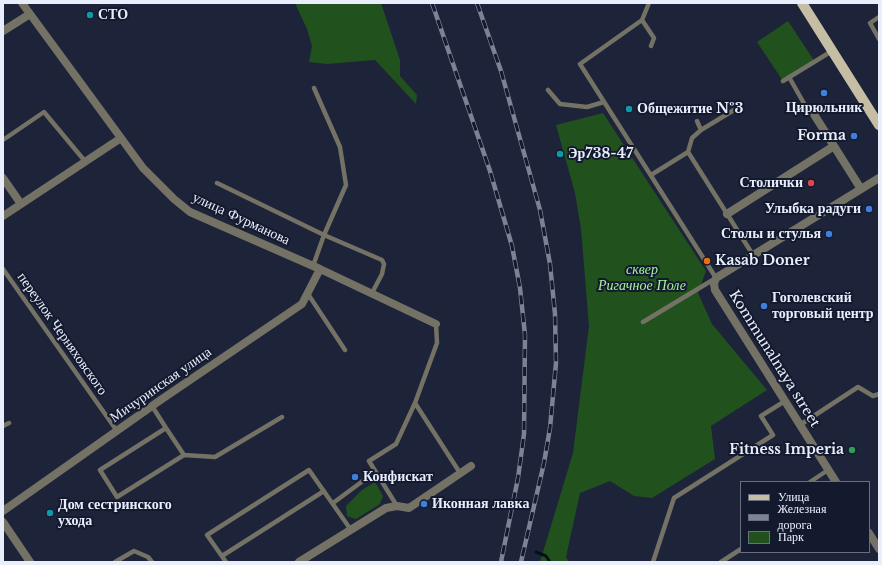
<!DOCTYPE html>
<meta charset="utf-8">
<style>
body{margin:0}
#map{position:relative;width:882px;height:565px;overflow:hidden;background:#1d2338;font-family:"Libre Baskerville",serif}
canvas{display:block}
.frame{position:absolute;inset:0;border:4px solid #e9eefd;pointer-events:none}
.legend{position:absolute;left:740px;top:481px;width:130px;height:72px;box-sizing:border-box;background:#141a2e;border:1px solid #696f81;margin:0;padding:5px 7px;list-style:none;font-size:12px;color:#e9eefd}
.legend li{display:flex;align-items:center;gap:8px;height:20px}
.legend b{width:20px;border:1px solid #696f81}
</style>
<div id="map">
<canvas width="882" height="565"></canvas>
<div class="frame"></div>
<ul class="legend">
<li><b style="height:5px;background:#c5bea5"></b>Улица</li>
<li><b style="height:5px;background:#7d8395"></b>Железная дорога</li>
<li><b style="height:11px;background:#21521e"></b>Парк</li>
</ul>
</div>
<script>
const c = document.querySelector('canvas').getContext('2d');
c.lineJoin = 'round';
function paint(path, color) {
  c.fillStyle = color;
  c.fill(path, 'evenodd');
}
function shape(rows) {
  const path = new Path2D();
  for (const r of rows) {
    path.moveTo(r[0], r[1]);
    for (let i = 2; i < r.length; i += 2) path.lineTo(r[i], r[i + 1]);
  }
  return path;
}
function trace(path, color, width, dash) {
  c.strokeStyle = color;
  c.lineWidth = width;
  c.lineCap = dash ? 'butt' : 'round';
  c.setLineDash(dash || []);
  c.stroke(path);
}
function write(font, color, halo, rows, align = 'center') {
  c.font = font + ' "Libre Baskerville",serif';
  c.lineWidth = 4;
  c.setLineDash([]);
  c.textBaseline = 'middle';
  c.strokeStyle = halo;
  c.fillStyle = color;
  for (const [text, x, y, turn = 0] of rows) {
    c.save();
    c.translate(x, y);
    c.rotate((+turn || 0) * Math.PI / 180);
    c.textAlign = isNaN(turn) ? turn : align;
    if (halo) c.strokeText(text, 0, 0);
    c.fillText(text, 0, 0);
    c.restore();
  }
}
const green = shape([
 [295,3,381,3,400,60,400,76,417,95,416,104,375,60,327,64,309,62,312,46,307,29],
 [788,21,815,62,783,81,757,42],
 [603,113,706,271,698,293,712,324,767,390,711,426,715,459,652,498,634,496,610,481,580,493,566,557,569,562,540,562,573,453,589,326,581,229,575,193,556,125],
 [375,482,383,496,380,504,356,519,347,516,346,506,362,490]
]);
const stream = shape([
 [536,552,546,556,550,562]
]);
const lane = shape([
 [879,17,870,23,879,39],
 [642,20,654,38,651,46],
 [789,77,806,107],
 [783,81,832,51],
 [314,88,340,147,346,185,324,235,382,260,384,264,382,274,372,293],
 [548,90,560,104,587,107,604,102],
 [697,121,701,130],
 [3,140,44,112,84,160],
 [688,152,753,255],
 [651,175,688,152,692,138,701,130,734,110],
 [217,183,324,235,313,266],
 [3,269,117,431],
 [308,294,345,350],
 [643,322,716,278,580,64,642,20,649,3],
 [415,403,460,473],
 [152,406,166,428,184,455,117,497,100,470,166,428],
 [800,425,858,387,873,396,879,394],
 [3,426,9,423],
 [184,455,215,457,282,417],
 [810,482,828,470],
 [333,503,375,472],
 [397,506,369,461,396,444,415,403,437,343,436,324],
 [222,556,324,491],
 [115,562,134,551,148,557,152,562],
 [226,562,207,535,309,470,351,530],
 [653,562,674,498,773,435,761,416,785,401],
 [721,562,741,549]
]);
const street = shape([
 [22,3,143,168,174,199,190,212,320,269,436,324],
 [3,31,30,14],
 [810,108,861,189],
 [3,178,21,204],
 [727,214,834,146],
 [3,216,121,138],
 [836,482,715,290,714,284,716,278,879,178],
 [3,511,162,399,302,304,320,269],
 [3,522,30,562],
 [869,533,879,549],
 [299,562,386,508,397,506,409,508,471,466]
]);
const primary = shape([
 [802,3,879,125]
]);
const rail = shape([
 [432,3,490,171,512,246,520,288,525,335,524,434,518,478,501,562],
 [477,3,501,71,540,210,550,264,555,314,556,363,550,428,544,463,521,562]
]);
const markers = [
 [90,15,4,"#0f9aa8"],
 [824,93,4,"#3f7fe0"],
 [629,109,4,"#0f9aa8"],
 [854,136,4,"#3f7fe0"],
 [560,154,4,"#0f9aa8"],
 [811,183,4,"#e0444e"],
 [869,209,4,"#3f7fe0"],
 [829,234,4,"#3f7fe0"],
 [707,261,4,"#e8710a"],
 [764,306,4,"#3f7fe0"],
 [852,450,4,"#2e9e5b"],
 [355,477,4,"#3f7fe0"],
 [424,504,4,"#3f7fe0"],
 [50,513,4,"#0f9aa8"]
];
const poiNames = [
 ["СТО",98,15],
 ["Цирюльник",824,108,"center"],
 ["Общежитие №3",637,109],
 ["Forma",846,136,"right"],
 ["Эр738-47",568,154],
 ["Столички",803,183,"right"],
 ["Улыбка радуги",861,209,"right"],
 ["Столы и стулья",821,234,"right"],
 ["Kasab Doner",715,261],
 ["Гоголевский",772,298],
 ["торговый центр",772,314],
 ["Fitness Imperia",844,450,"right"],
 ["Конфискат",363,477],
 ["Иконная лавка",432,504],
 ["Дом сестринского",58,505],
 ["ухода",58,521]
];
const streetNames = [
 ["улица Фурманова",241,219,25],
 ["переулок Черняховского",62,334,55],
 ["Kommunalnaya street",774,359,58],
 ["Мичуринская улица",161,385,-35]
];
const parkNames = [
 ["сквер",642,270],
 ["Ригачное Поле",642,286]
];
paint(green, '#21521e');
trace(stream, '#031314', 3);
trace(lane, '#747165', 4.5);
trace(street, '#747165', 8);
trace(primary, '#c5bea5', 10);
trace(rail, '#7d8395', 4.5);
trace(rail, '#141a2e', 3, [9]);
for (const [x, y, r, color] of markers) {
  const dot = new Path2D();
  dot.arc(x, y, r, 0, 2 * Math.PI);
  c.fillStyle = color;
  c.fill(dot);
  trace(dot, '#141a2e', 1.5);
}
write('bold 14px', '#e9eefd', '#141a2e', poiNames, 'left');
write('14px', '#e9eefd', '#141a2e', streetNames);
write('italic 14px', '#a1f599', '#141a2e', parkNames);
</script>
